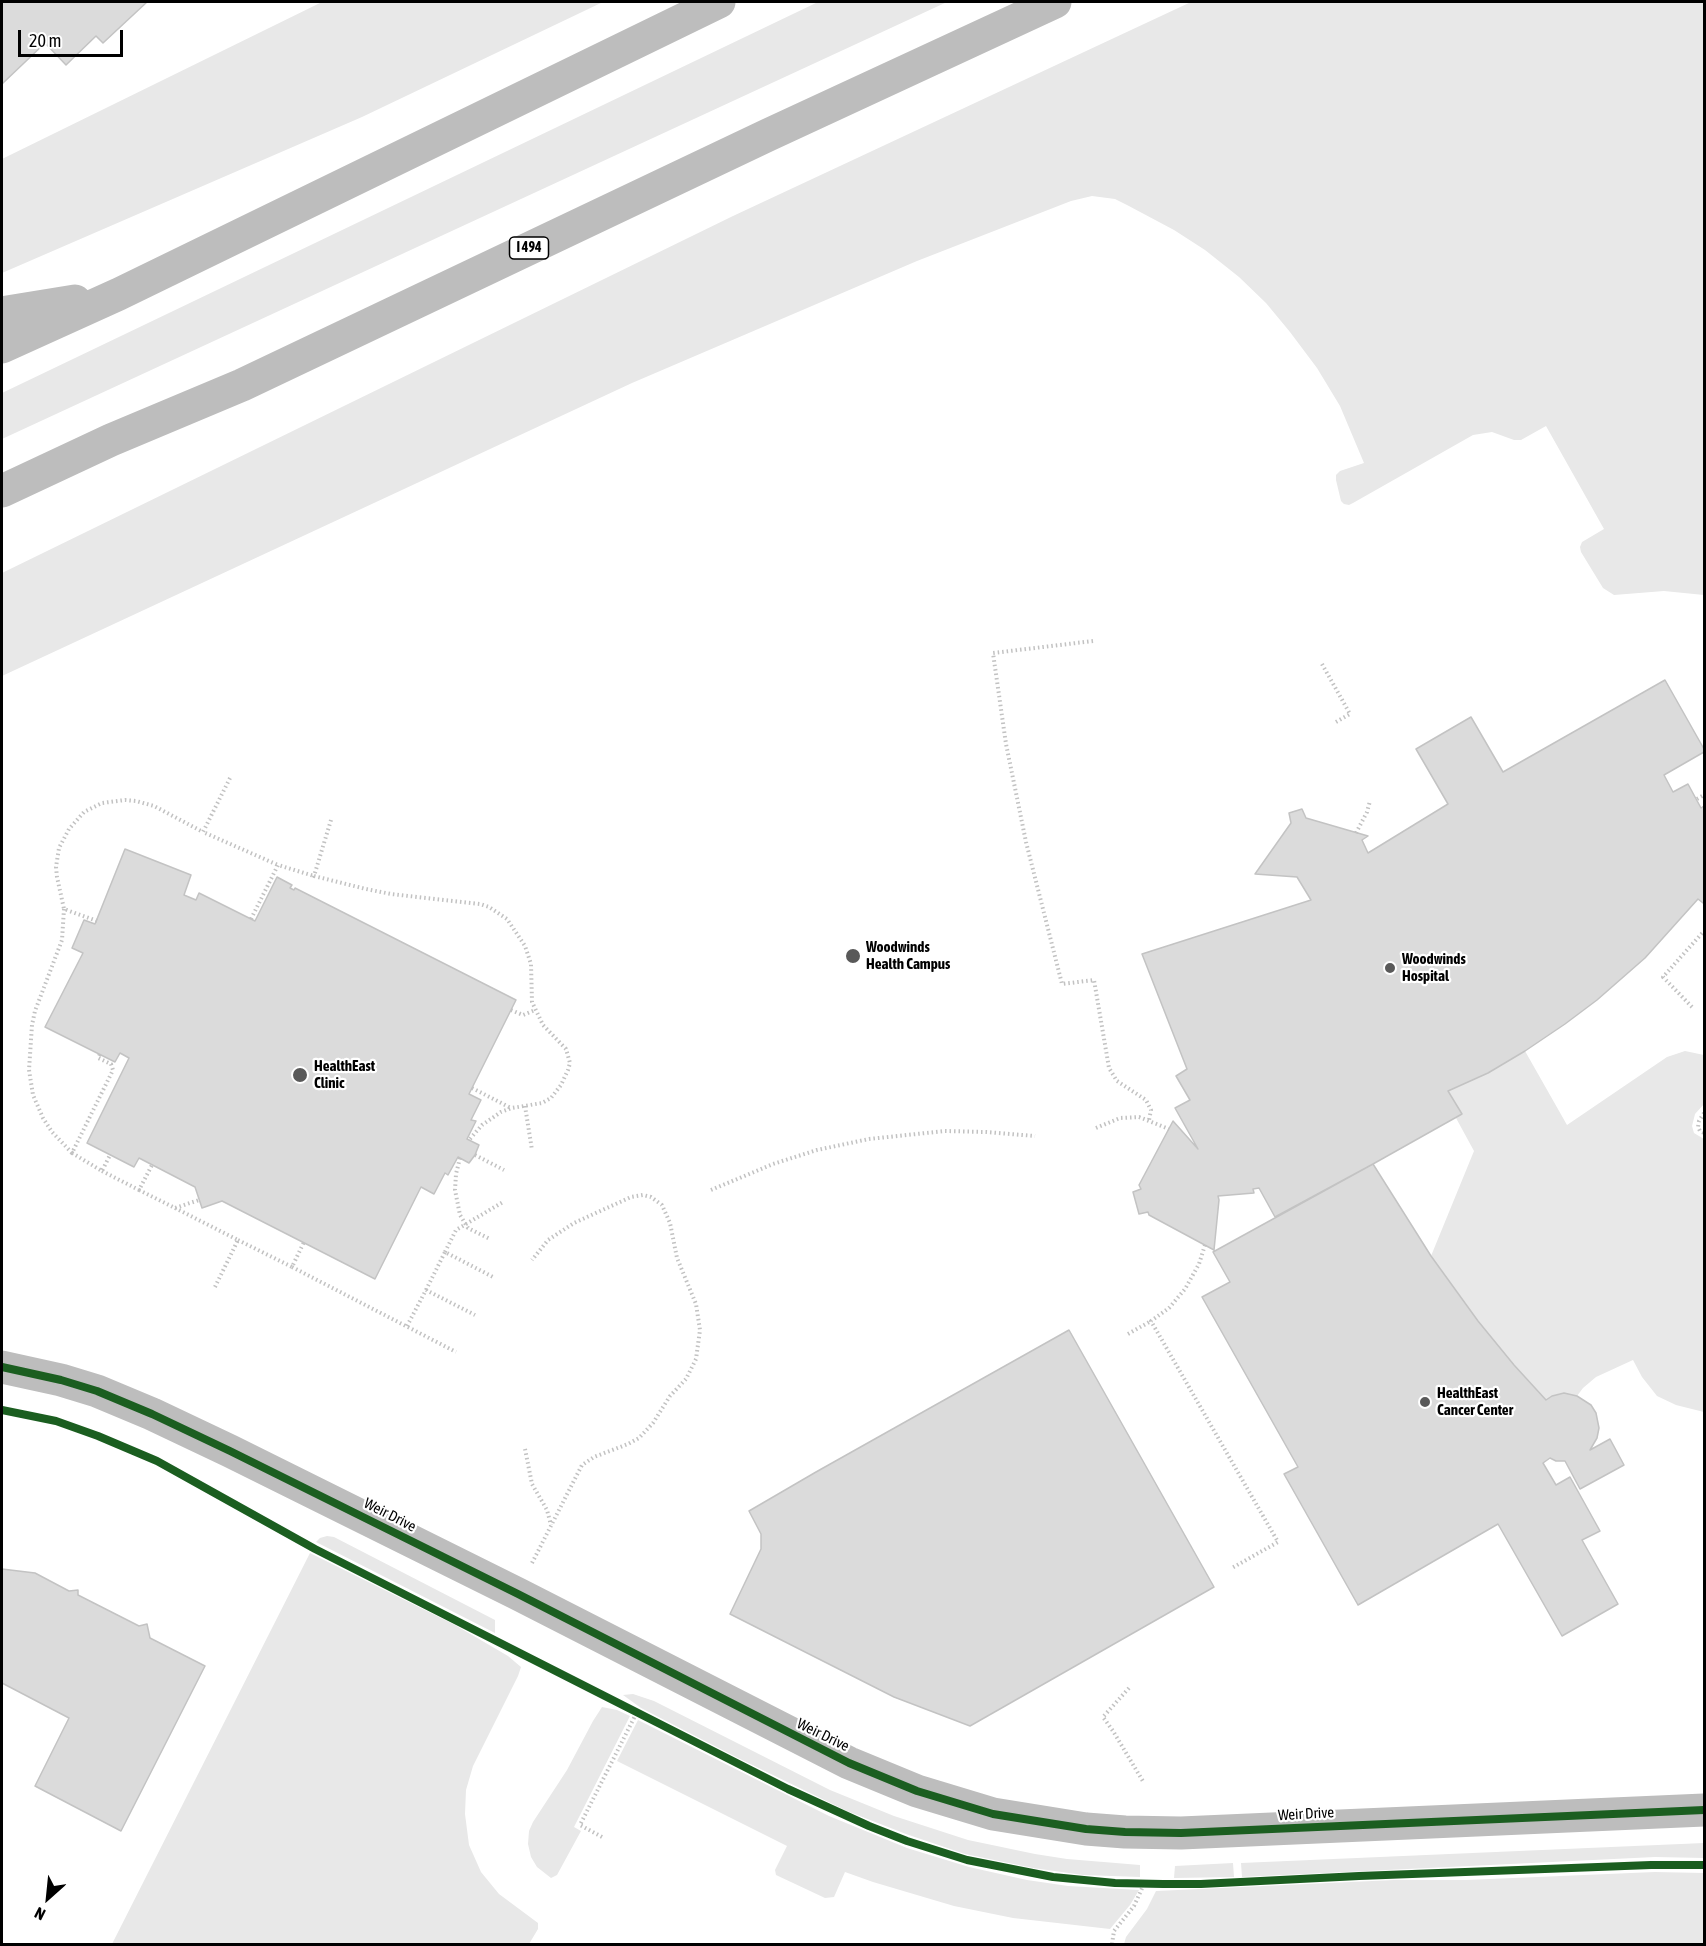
<!DOCTYPE html>
<style>
body{margin:0}
#map{position:relative;width:1706px;height:1946px;overflow:hidden;background:#fff;font-family:"Asap Condensed",sans-serif}
canvas{display:block}
.frame{position:absolute;inset:0;border:3px solid #000;pointer-events:none}
.north{position:absolute;left:18px;top:1868px;width:60px;height:60px;-webkit-text-stroke:4px #fff;paint-order:stroke;rotate:207deg;font-size:16px;font-weight:700;line-height:24px;text-align:center;color:#000}
.north::after{content:'';display:block;margin:auto;width:21px;height:27px;background:#000;clip-path:polygon(50% 0,100% 100%,50% 72%,0 100%)}
.scale{position:absolute;left:18px;top:30px;width:105px;height:27px;box-sizing:border-box;border:3px solid #000;border-top:0;padding-left:8px;font-size:18px;line-height:21px;white-space:nowrap;color:#000;-webkit-text-stroke:4px #fff;paint-order:stroke}
</style>
<div id="map">
<canvas width="1706" height="1946"></canvas>
<div class="frame"></div>
<div class="north">N</div>
<div class="scale">20 m</div>
</div>
<script>
const c = document.querySelector('canvas').getContext('2d');
c.lineJoin = 'round';
function paint(path, color) {
  c.fillStyle = color;
  c.fill(path, 'evenodd');
}
function shape(rows) {
  const path = new Path2D();
  for (const r of rows) {
    path.moveTo(r[0], r[1]);
    for (let i = 2; i < r.length; i += 2) path.lineTo(r[i], r[i + 1]);
  }
  return path;
}
function trace(path, color, width, dash) {
  c.strokeStyle = color;
  c.lineWidth = width;
  c.lineCap = dash ? 'butt' : 'round';
  c.setLineDash(dash || []);
  c.stroke(path);
}
function write(font, color, halo, rows, align = 'center') {
  c.font = font + ' "Asap Condensed",sans-serif';
  c.lineWidth = 4.5;
  c.setLineDash([]);
  c.textBaseline = 'middle';
  c.strokeStyle = halo;
  c.fillStyle = color;
  for (const [text, x, y, turn = 0] of rows) {
    c.save();
    c.translate(x, y);
    c.rotate((+turn || 0) * Math.PI / 180);
    c.textAlign = isNaN(turn) ? turn : align;
    if (halo) c.strokeText(text, 0, 0);
    c.fillText(text, 0, 0);
    c.restore();
  }
}
const green = shape([
 [322,2,603,2,362,117,2,273,2,159],
 [818,2,947,2,2,439,2,393],
 [1191,2,1704,2,1704,595,1664,591,1614,595,1603,588,1581,552,1580,547,1582,542,1604,529,1546,426,1521,440,1514,440,1492,432,1473,435,1353,503,1349,505,1344,504,1341,501,1336,480,1336,475,1340,471,1364,463,1340,406,1317,368,1290,332,1266,303,1239,277,1205,250,1174,230,1127,205,1115,199,1092,196,1071,201,917,261,632,383,2,676,2,573,733,216],
 [1525,1051,1567,1125,1667,1057,1685,1051,1704,1055,1704,1104,1695,1114,1692,1126,1694,1133,1704,1139,1704,1412,1676,1405,1657,1396,1642,1377,1633,1360,1596,1377,1583,1388,1577,1396,1564,1393,1552,1396,1546,1400,1514,1365,1478,1321,1431,1256,1474,1151,1456,1118,1462,1114,1448,1091,1488,1073],
 [327,1536,334,1537,495,1620,495,1633,316,1542,320,1538],
 [310,1553,455,1625,508,1656,521,1667,518,1676,473,1766,466,1790,465,1814,469,1845,481,1872,499,1894,538,1923,538,1929,529,1944,112,1944],
 [633,1694,654,1701,830,1790,894,1816,968,1840,1035,1854,1067,1859,1140,1865,1140,1877,1083,1875,1033,1868,965,1854,906,1834,847,1811,738,1758,641,1708,623,1695],
 [602,1707,617,1710,630,1716,574,1827,581,1831,557,1875,551,1878,537,1867,531,1857,528,1844,529,1831,533,1822,567,1770,593,1721],
 [638,1720,829,1816,907,1848,969,1867,1027,1880,1068,1886,1139,1890,1130,1905,1110,1929,1013,1918,954,1906,873,1882,845,1872,834,1897,825,1898,776,1875,775,1870,787,1846,617,1761],
 [1704,1843,1704,1858,1655,1857,1242,1877,1241,1863],
 [1233,1863,1234,1877,1174,1878,1175,1866],
 [1655,1872,1704,1873,1704,1944,1124,1944,1126,1937,1147,1909,1156,1891,1394,1880,1466,1880]
]);
const building = shape([
 [2,2,147,2,103,43,96,36,66,65,45,43,2,84,2,2],
 [1665,680,1704,749,1704,752,1664,775,1673,792,1688,784,1701,808,1704,806,1704,901,1703,903,1698,899,1645,958,1597,1000,1565,1024,1525,1051,1488,1073,1448,1091,1462,1114,1373,1164,1275,1217,1259,1188,1253,1189,1254,1193,1218,1196,1219,1200,1214,1250,1149,1215,1148,1212,1139,1214,1133,1192,1141,1189,1139,1185,1173,1121,1198,1149,1175,1108,1190,1100,1176,1076,1187,1069,1142,954,1311,900,1297,877,1255,874,1291,823,1289,813,1302,809,1306,818,1368,836,1362,840,1368,853,1448,804,1416,749,1471,717,1503,772,1665,680],
 [125,849,191,875,184,895,196,900,199,893,255,921,277,877,292,885,290,888,294,890,295,888,516,1000,469,1094,481,1100,471,1120,476,1121,467,1139,479,1145,475,1155,469,1163,458,1157,448,1175,445,1173,434,1194,421,1187,375,1279,222,1201,202,1208,195,1187,139,1158,134,1167,87,1143,129,1058,120,1053,115,1062,45,1027,83,953,72,948,84,920,95,924,125,849],
 [1373,1164,1431,1256,1478,1321,1514,1365,1546,1400,1552,1396,1564,1393,1577,1396,1591,1405,1596,1413,1599,1428,1597,1438,1590,1450,1610,1439,1624,1465,1580,1489,1565,1461,1556,1461,1550,1458,1543,1463,1556,1485,1570,1477,1600,1531,1582,1540,1618,1604,1562,1636,1498,1524,1358,1605,1284,1474,1298,1467,1202,1297,1230,1282,1213,1252,1373,1164],
 [1069,1330,1214,1587,970,1726,894,1697,730,1614,761,1549,761,1534,749,1511,816,1472,1069,1330],
 [2,1569,35,1573,69,1591,78,1590,78,1595,139,1626,147,1624,150,1638,205,1666,121,1831,35,1786,69,1718,2,1683,2,1569]
]);
const path = shape([
 [1093,641,993,653,1006,744,1015,788,1026,842,1062,984,1094,980,1109,1068,1117,1081,1146,1100,1151,1110,1149,1120],
 [1322,664,1350,714,1336,722],
 [230,778,203,832,278,865],
 [1697,799,1704,795],
 [331,820,314,876,366,889,391,894,480,904,489,907,507,919,525,946,531,964,532,1002,543,1025,566,1049,570,1063,568,1070,561,1085,551,1098,542,1103,512,1108,501,1112,482,1125,469,1140],
 [1356,833,1367,812,1370,801],
 [64,909,62,940,35,1011,32,1025,29,1070,33,1095,43,1118,52,1132,72,1153,113,1070,111,1064,98,1058,100,1054],
 [251,919,278,865,314,876],
 [97,921,64,909,57,877,56,867,59,848,69,829,84,812,102,803,125,800,136,801,154,806,203,832],
 [1692,1007,1663,977,1704,931],
 [511,1010,523,1015,535,1010],
 [472,1088,511,1108],
 [525,1106,532,1150],
 [1704,1113,1699,1121,1698,1127,1700,1131,1704,1133],
 [1096,1128,1120,1118,1139,1117,1169,1129],
 [72,1153,102,1171,110,1155],
 [475,1155,504,1170],
 [460,1158,456,1174,455,1190,460,1215,468,1228,490,1239],
 [102,1171,139,1190,152,1165],
 [139,1190,175,1208,199,1200],
 [711,1190,773,1164,817,1150,869,1139,945,1131,986,1132,1035,1136],
 [175,1208,238,1240,214,1289],
 [238,1240,292,1267,304,1242],
 [1205,1245,1199,1264,1185,1289,1169,1308,1151,1321,1278,1542,1232,1568],
 [445,1252,456,1230,503,1202],
 [292,1267,456,1352],
 [426,1290,445,1252,495,1278],
 [407,1326,426,1290,475,1315],
 [1128,1334,1151,1321],
 [525,1449,532,1484,547,1510,551,1525],
 [532,1563,582,1465,594,1457,628,1444,639,1438,653,1423,670,1396,686,1379,696,1359,700,1330,696,1304,677,1258,670,1223,662,1205,651,1197,643,1195,631,1197,574,1223,548,1240,532,1260],
 [1129,1688,1103,1717,1113,1731,1144,1783],
 [602,1837,580,1825,637,1712],
 [1112,1944,1114,1931,1134,1906,1144,1884]
]);
const tertiary = shape([
 [2,1367,61,1380,97,1391,152,1414,230,1451,518,1594,849,1763,917,1791,993,1814,1086,1829,1125,1832,1181,1833,1704,1810]
]);
const motorway = shape([
 [2,313,75,301],
 [2,347,119,294,719,2],
 [2,491,111,440,242,385,768,135,1055,2]
]);
const cycleway = shape([
 [2,1367,61,1380,97,1391,152,1414,230,1451,518,1594,849,1763,917,1791,993,1814,1086,1829,1125,1832,1181,1833,1704,1810],
 [2,1410,56,1421,98,1436,157,1461,315,1549,788,1789,869,1826,907,1841,967,1860,1053,1877,1115,1883,1163,1884,1201,1884,1359,1876,1651,1865,1704,1865]
]);
const markers = [
 [853,956,8,"#595959"],
 [1390,968,6,"#595959"],
 [300,1075,8,"#595959"],
 [1425,1402,6,"#595959"]
];
const shields = [
 [529,248,39]
];
const shieldNames = [
 ["I 494",529,248]
];
const poiNames = [
 ["Woodwinds",866,947],
 ["Health Campus",866,964],
 ["Woodwinds",1402,959],
 ["Hospital",1402,976],
 ["HealthEast",314,1066],
 ["Clinic",314,1083],
 ["HealthEast",1437,1393],
 ["Cancer Center",1437,1410]
];
const streetNames = [
 ["Weir Drive",390,1515,27],
 ["Weir Drive",823,1735,26],
 ["Weir Drive",1306,1814,-3]
];
paint(green, '#e8e8e8');
paint(building, '#dbdbdb');
trace(building, '#c3c3c3', 1.5);
trace(path, '#c2c2c2', 4, [1.5, 3]);
trace(tertiary, '#bdbdbd', 33);
trace(motorway, '#bdbdbd', 33);
trace(cycleway, '#1b5e20', 8);
for (const [x, y, r, color] of markers) {
  const dot = new Path2D();
  dot.arc(x, y, r, 0, 2 * Math.PI);
  c.fillStyle = color;
  c.fill(dot);
  trace(dot, '#fff', 2);
}
for (const [x, y, w] of shields) {
  const box = new Path2D();
  box.roundRect(x - w / 2, y - 11, w, 22, 4.5);
  c.fillStyle = '#fff';
  c.fill(box);
  trace(box, '#000', 1.5);
}
write('bold 14px', '#000', null, shieldNames);
write('bold 15px', '#000', '#fff', poiNames, 'left');
write('15px', '#000', '#fff', streetNames);
</script>
